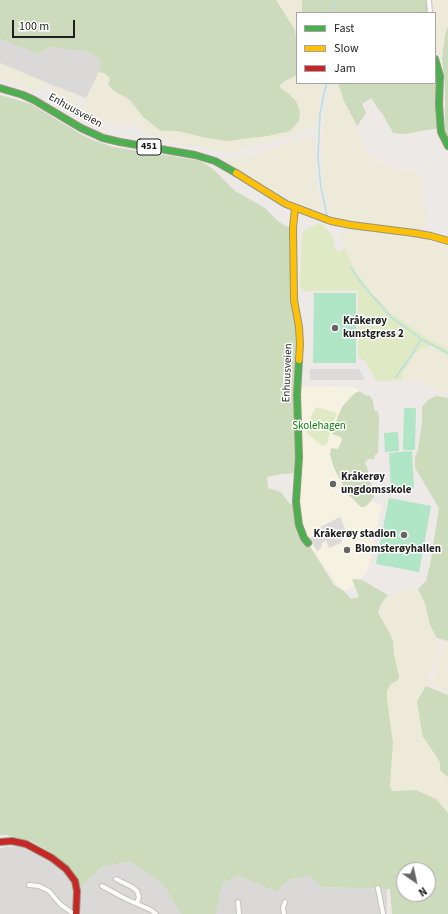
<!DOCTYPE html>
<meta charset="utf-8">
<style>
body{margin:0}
#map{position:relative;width:448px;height:914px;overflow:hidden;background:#ece9e6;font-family:"Source Sans 3",sans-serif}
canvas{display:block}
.legend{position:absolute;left:296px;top:12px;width:140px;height:72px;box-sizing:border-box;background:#fff;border:1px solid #a5a5a5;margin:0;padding:5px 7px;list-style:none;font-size:12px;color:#1e1e1e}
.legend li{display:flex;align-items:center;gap:8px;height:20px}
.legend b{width:20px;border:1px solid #a5a5a5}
.north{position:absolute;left:396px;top:862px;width:40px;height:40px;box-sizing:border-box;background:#fff;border:1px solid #a5a5a5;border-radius:50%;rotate:146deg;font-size:11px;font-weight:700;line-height:16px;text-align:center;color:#1e1e1e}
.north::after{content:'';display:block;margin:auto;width:14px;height:18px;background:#666564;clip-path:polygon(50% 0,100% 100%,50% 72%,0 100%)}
.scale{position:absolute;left:12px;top:20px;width:63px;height:18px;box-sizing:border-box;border:2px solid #1e1e1e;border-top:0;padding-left:5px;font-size:12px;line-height:14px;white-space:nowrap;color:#1e1e1e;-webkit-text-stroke:3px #fff;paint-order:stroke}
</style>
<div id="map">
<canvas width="448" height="914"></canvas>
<ul class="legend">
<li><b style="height:5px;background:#4caf50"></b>Fast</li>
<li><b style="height:5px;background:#ffc107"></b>Slow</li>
<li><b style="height:5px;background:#c62828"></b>Jam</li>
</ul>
<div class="north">N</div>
<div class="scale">100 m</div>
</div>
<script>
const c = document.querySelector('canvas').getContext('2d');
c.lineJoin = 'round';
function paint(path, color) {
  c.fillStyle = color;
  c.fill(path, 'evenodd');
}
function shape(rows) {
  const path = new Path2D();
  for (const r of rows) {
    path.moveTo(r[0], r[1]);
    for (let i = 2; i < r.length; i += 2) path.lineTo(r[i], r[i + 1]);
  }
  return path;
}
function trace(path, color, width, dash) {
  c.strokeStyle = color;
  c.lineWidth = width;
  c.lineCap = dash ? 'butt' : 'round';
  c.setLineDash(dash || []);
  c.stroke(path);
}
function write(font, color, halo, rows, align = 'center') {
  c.font = font + ' "Source Sans 3",sans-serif';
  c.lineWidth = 3;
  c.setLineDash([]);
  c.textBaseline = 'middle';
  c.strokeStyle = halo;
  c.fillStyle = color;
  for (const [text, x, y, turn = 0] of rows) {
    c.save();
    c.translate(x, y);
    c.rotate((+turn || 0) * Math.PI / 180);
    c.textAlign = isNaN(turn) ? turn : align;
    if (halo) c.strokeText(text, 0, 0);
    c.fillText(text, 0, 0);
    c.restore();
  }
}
const residential = shape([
 [0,39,38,54,50,47,90,52,100,60,99,72,86,98,54,86,0,63],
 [21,846,38,854,54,864,65,873,76,889,80,888,101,868,129,861,163,884,181,914,0,914,0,849,4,847],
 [310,875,321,887,387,889,387,914,216,914,223,883,239,876,276,892,289,880]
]);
const education = shape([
 [301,386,353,387,360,391,355,393,342,437,371,502,382,504,375,538,367,572,350,589,344,591,337,585,305,538,299,512,300,431,302,425]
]);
const farmland = shape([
 [276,0,301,0,302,1,302,13,297,13,297,48,295,30],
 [431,0,448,0,448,24,444,43,443,52,438,58,435,54,435,13,432,13],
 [0,63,47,83,42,89,38,91,0,79],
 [99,72,104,72,107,74,110,77,110,80,108,83,110,87,114,91,130,100,143,117,161,131,178,131,202,137,294,126,299,120,300,114,299,109,289,94,279,87,281,84,297,75,297,83,323,83,317,123,313,128,281,139,235,152,216,151,201,148,175,142,155,136,137,128,135,125,124,125,83,116,81,113,84,102],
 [333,83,335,83,339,87,342,92,344,101,357,126,364,147,367,153,378,161,392,167,401,170,409,170,413,169,419,174,425,206,428,224,426,227,419,230,388,226,338,219,335,218,330,210,327,203,324,182,322,162,322,138,324,120,328,95,328,91,332,84],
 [54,86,79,95,74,110,58,103,53,99,48,92,48,90,52,87],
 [312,135,314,135,314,137,316,180,319,198,322,207,321,211,314,211,288,199,285,196,275,190,254,180,231,165,227,161,230,159,240,158,264,151],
 [349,229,422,239,448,246,448,349,423,336,406,325,391,313,371,292,354,269,347,254,341,238,342,234,345,230],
 [431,346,448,356,448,393,440,392,418,379,403,380,402,373,416,352,424,347],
 [412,588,418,589,425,604,430,625,437,638,438,644,429,678,426,686,420,696,417,706,420,712,423,737,436,756,440,763,440,770,443,773,448,777,448,813,436,799,416,790,398,791,393,791,390,784,387,691,391,684,398,680,399,677,394,654,393,641,388,630,378,613,381,604,388,595],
 [444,642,448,643,448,693,431,685]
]);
const grass = shape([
 [317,224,320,224,327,229,332,237,336,250,338,252,339,252,345,248,354,269,371,292,391,313,423,336,448,349,448,356,431,346,424,347,416,352,402,373,403,380,376,381,375,380,371,371,365,361,358,357,358,290,305,291,302,289,300,286,302,234,304,231],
 [316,407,337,413,331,428,327,444,323,446,318,443,307,433,307,426]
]);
const forest = shape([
 [0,0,276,0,295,30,297,48,297,75,285,81,281,84,279,87,289,94,296,101,299,109,300,114,299,121,290,131,268,136,226,141,202,137,178,131,161,131,143,117,130,100,114,91,110,87,108,83,110,80,109,77,104,73,99,72,100,60,90,52,50,47,38,54,0,39],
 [303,0,428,0,428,13,302,13,302,1],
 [448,26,448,139,445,134,445,86,442,59,445,35],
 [435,64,439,128,404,134,393,133,382,113,379,110,371,98,362,104,366,113,357,126,344,101,338,83,435,83],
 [0,95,31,104,82,135,95,141,113,147,196,160,202,162,213,169,235,191,265,208,279,222,286,226,293,228,294,300,299,327,298,473,281,474,267,477,268,488,281,492,288,502,297,508,308,543,334,585,344,591,351,599,359,597,352,579,362,580,388,595,381,604,378,613,388,630,393,641,394,654,399,677,398,680,391,684,387,691,387,699,393,743,390,784,391,789,393,791,398,791,416,790,436,799,448,813,448,914,392,914,390,889,321,887,310,876,289,880,276,892,239,876,223,883,216,914,181,914,163,884,129,861,101,868,80,888,70,869,56,856,33,842,6,835,0,835],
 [404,870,428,870,428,894,404,894],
 [360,391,365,395,370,396,373,401,374,408,375,411,378,411,379,418,378,453,374,456,375,459,368,459,365,463,367,467,374,497,369,503,365,507,361,507,347,493,334,468,330,455,331,448,338,449,342,440,341,437,332,434,338,416,342,407,349,399,355,393],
 [436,396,448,398,448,641,437,638,430,625,425,604,418,589,426,581,430,565,439,508,415,468,415,458,418,450,422,423,422,407,428,400],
 [426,686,448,695,448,777,443,773,440,770,440,763,436,756,423,737,422,733,417,701]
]);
const pitch = shape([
 [314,293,356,293,356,363,313,363],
 [404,408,416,408,415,450,403,450],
 [398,432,399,451,385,452,384,433],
 [412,451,414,489,391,490,389,453],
 [389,498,431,506,419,572,376,564]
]);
const parking = shape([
 [310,369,359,369,365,380,310,380],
 [340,517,345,528,341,543,329,548,326,541,322,543,321,548,317,551,308,537,311,537,321,533,322,532,320,527]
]);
const stream = shape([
 [334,13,335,0],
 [327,215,321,188,318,157,320,114,324,93,327,83],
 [351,268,361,283,391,317,421,339,448,353],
 [396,377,415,350,421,339]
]);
const street = shape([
 [429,0,430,13],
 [116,879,132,887,137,891,139,897,137,903],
 [29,885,39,886,49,891,61,905,74,914],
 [102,886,126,899,151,910,156,914],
 [378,888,383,914],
 [238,902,239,914],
 [284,914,283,908,285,902]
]);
const fast = shape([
 [435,59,440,76,439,104,441,132,448,146],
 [0,88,23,95,34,100,81,128,103,138,120,142,195,155,215,161,236,173],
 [299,360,297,395,299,457,296,502,299,525,304,538,308,543]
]);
const slow = shape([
 [236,173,286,204,331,221,351,225,414,233,431,236,448,241],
 [295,208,293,228,294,300,299,327,300,344,299,360]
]);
const jam = shape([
 [0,842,12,841,26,844,52,858,66,869,75,881,77,891,76,914]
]);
const markers = [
 [335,328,4,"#666564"],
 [333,484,4,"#666564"],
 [404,535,4,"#666564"],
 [347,550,4,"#666564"]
];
const shields = [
 [149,147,24]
];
const shieldNames = [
 ["451",149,147]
];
const streetNames = [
 ["Enhuusveien",75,111,29],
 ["Enhuusveien",288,373,-88]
];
const poiNames = [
 ["Kråkerøy",343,322],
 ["kunstgress 2",343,335],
 ["Kråkerøy",341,478],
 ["ungdomsskole",341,491],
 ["Kråkerøy stadion",396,535,"right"],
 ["Blomsterøyhallen",355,550]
];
const parkNames = [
 ["Skolehagen",319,427]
];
paint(residential, '#dbd9d8');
paint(education, '#f6f2e1');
paint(farmland, '#eeead9');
paint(grass, '#dfeac4');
paint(forest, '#ccdbbb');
paint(pitch, '#b0e5c5');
paint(parking, '#dcdbda');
trace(stream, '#b8dfe0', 1.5);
trace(street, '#c3c2c1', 6);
trace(fast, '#97947e', 8);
trace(slow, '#97947e', 8);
trace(jam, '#97947e', 8);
trace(street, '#fcfcfb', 4);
trace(fast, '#4caf50', 6);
trace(slow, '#ffc107', 6);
trace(jam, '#c62828', 6);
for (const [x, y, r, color] of markers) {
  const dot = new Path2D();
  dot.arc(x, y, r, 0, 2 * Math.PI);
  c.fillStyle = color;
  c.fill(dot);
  trace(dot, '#fff', 1.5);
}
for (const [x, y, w] of shields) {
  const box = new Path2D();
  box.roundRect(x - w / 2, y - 8, w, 16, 3);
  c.fillStyle = '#fff';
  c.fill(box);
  trace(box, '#1e1e1e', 1);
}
write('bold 10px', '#1e1e1e', null, shieldNames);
write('11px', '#1e1e1e', '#fff', streetNames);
write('bold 11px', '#1e1e1e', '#fff', poiNames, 'left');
write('11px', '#138008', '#fff', parkNames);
</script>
